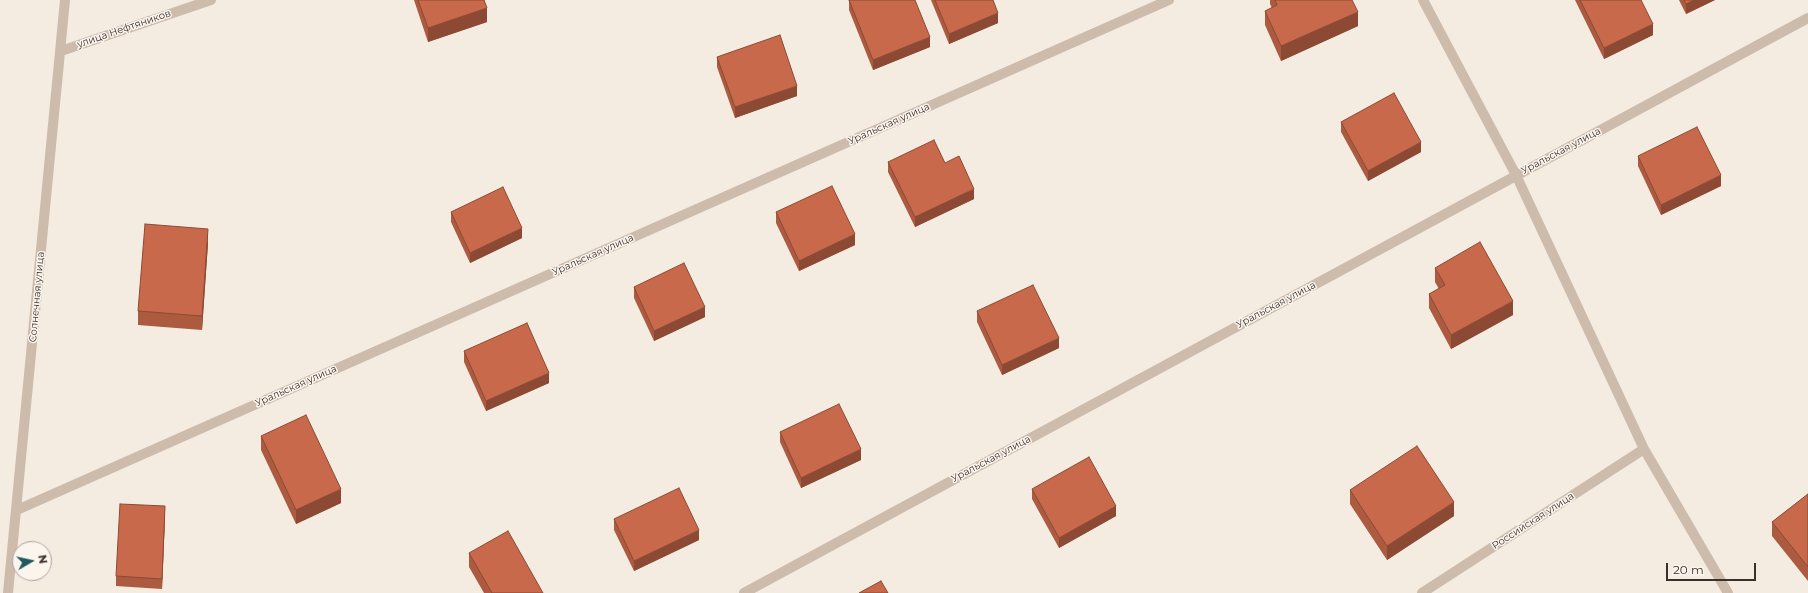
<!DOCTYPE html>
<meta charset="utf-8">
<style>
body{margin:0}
#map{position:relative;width:1808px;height:593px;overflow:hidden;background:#f4ebe1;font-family:Montserrat,sans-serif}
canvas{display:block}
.north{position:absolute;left:12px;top:541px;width:40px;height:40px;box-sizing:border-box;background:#fbf5ee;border:1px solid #aea6a0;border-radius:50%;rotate:81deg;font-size:11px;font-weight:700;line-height:16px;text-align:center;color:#3b302b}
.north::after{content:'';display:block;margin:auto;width:14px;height:18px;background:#1f5a5e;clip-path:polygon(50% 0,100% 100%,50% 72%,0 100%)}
.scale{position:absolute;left:1666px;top:563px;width:90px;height:18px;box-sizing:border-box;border:2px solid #3b302b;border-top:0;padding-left:5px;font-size:12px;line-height:14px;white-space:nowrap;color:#3b302b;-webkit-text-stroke:3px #fbf5ee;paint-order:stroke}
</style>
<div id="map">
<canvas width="1808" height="593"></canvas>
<div class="north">N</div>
<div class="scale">20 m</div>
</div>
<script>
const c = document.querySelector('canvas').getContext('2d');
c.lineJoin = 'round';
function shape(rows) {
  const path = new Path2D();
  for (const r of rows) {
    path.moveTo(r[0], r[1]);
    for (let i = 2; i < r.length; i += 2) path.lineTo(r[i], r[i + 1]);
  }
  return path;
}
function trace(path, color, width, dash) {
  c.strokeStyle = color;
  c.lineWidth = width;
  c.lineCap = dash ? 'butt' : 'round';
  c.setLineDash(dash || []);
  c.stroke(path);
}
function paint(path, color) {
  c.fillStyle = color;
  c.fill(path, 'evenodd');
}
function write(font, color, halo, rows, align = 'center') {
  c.font = font + ' Montserrat,sans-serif';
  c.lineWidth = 3;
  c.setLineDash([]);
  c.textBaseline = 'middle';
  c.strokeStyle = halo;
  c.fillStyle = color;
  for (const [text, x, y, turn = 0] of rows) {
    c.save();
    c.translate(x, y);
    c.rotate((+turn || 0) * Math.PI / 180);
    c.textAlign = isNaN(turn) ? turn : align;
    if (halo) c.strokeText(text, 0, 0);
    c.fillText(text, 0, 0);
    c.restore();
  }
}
const street = shape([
 [1423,0,1516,175,1644,449,1728,593],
 [61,51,211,0],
 [17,510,1169,0],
 [8,593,65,0],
 [744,593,1808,18],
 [1422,593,1644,449]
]);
const wall = shape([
 [414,0,484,0,487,22,428,42],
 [849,0,930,47,873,70,849,10],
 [931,0,993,0,998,23,949,44],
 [1270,0,1352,0,1358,26,1281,61,1265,25,1265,11,1272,8,1270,4],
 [1575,0,1641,0,1653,35,1604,59],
 [1679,0,1715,0,1686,14],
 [717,57,797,96,735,118,717,67],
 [1341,122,1421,152,1368,181,1341,132],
 [1638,156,1721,186,1661,215,1638,166],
 [888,162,945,163,974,199,915,227,888,172],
 [451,212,522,238,470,263,451,222],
 [776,212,855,245,799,271,776,223],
 [208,243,202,330,138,325,138,311],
 [1435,268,1513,315,1451,349,1429,308,1429,294,1439,289,1435,282],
 [634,287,705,317,654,341,634,298],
 [977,311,1059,348,1002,375,977,322],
 [464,351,549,383,486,411,464,362],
 [780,432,861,460,801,488,780,442],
 [261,436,341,503,296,524,261,450],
 [1032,489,1116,516,1059,548,1032,499],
 [1350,490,1454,516,1387,560,1350,504],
 [1808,494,1808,581,1772,536,1772,522],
 [165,516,162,589,116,586,116,576],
 [614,519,699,540,634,571,614,530],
 [469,553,543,593,484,593,469,567]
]);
const shadedWall = shape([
 [1694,0,1715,0,1686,14,1686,4],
 [487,8,487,22,428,42,428,28],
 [1358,12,1358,26,1281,61,1281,46],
 [998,13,998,23,949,44,949,34],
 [1653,24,1653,35,1604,59,1604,48],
 [930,37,930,47,873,70,873,60],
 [797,86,797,96,735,118,735,107],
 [1421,142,1421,152,1368,181,1368,171],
 [1721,175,1721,186,1661,215,1661,205],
 [974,189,974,199,915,227,915,217],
 [522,228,522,238,470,263,470,253],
 [208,229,208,243,202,330,202,316],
 [855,234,855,245,799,271,799,261],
 [1513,301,1513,315,1451,349,1451,335],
 [705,307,705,317,654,341,654,331],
 [1059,338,1059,348,1002,375,1002,365],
 [549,373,549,383,486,411,486,401],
 [861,449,861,460,801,488,801,478],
 [341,489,341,503,296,524,296,510],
 [1454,502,1454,516,1387,560,1387,546],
 [165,506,165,516,162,589,162,579],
 [1116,506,1116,516,1059,548,1059,538],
 [699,530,699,540,634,571,634,561]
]);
const building = shape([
 [418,0,484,0,487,8,428,28,418,0],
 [849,0,915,0,930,37,873,60,849,0],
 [935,0,993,0,998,13,949,34,935,0],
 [1275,0,1352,0,1358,12,1281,46,1265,11,1277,5,1275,0],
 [1580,0,1641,0,1653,24,1604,48,1580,0],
 [1684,0,1694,0,1686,4,1684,0],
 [780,35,797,86,735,107,717,57,780,35],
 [1394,93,1421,142,1368,171,1341,122,1394,93],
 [1697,127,1721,175,1661,205,1638,156,1697,127],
 [934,140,945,163,959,156,974,189,915,217,888,162,934,140],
 [832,186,855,234,799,261,776,212,832,186],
 [503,187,522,228,470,253,451,212,503,187],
 [145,224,208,229,202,316,138,311,145,224],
 [1480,242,1513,301,1451,335,1429,294,1445,285,1435,268,1480,242],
 [684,263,705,307,654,331,634,287,684,263],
 [1033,285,1059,338,1002,365,977,311,1033,285],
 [527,323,549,373,486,401,464,351,527,323],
 [839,404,861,449,801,478,780,432,839,404],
 [306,415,341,489,296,510,261,436,306,415],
 [1417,446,1454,502,1387,546,1350,490,1417,446],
 [1089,457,1116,506,1059,538,1032,489,1089,457],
 [679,488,699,530,634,561,614,519,679,488],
 [1808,494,1808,567,1772,522,1808,494],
 [120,504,165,506,162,579,116,576,120,504],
 [508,531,543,593,492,593,469,553,508,531],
 [881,581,888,593,859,593,881,581]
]);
const streetNames = [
 ["улица Нефтяников",124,29,-19],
 ["Уральская улица",889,124,-24],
 ["Уральская улица",1561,151,-28],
 ["Уральская улица",593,255,-24],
 ["Солнечная улица",37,297,-85],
 ["Уральская улица",1276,305,-28],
 ["Уральская улица",296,386,-24],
 ["Уральская улица",991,459,-28],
 ["Российская улица",1533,521,-33]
];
trace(street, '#cdbbac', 10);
paint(wall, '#ac5a40');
paint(shadedWall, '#8c4a34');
paint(building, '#c8694b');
trace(building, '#8c4a34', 1);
write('10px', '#3b302b', '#fbf5ee', streetNames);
</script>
